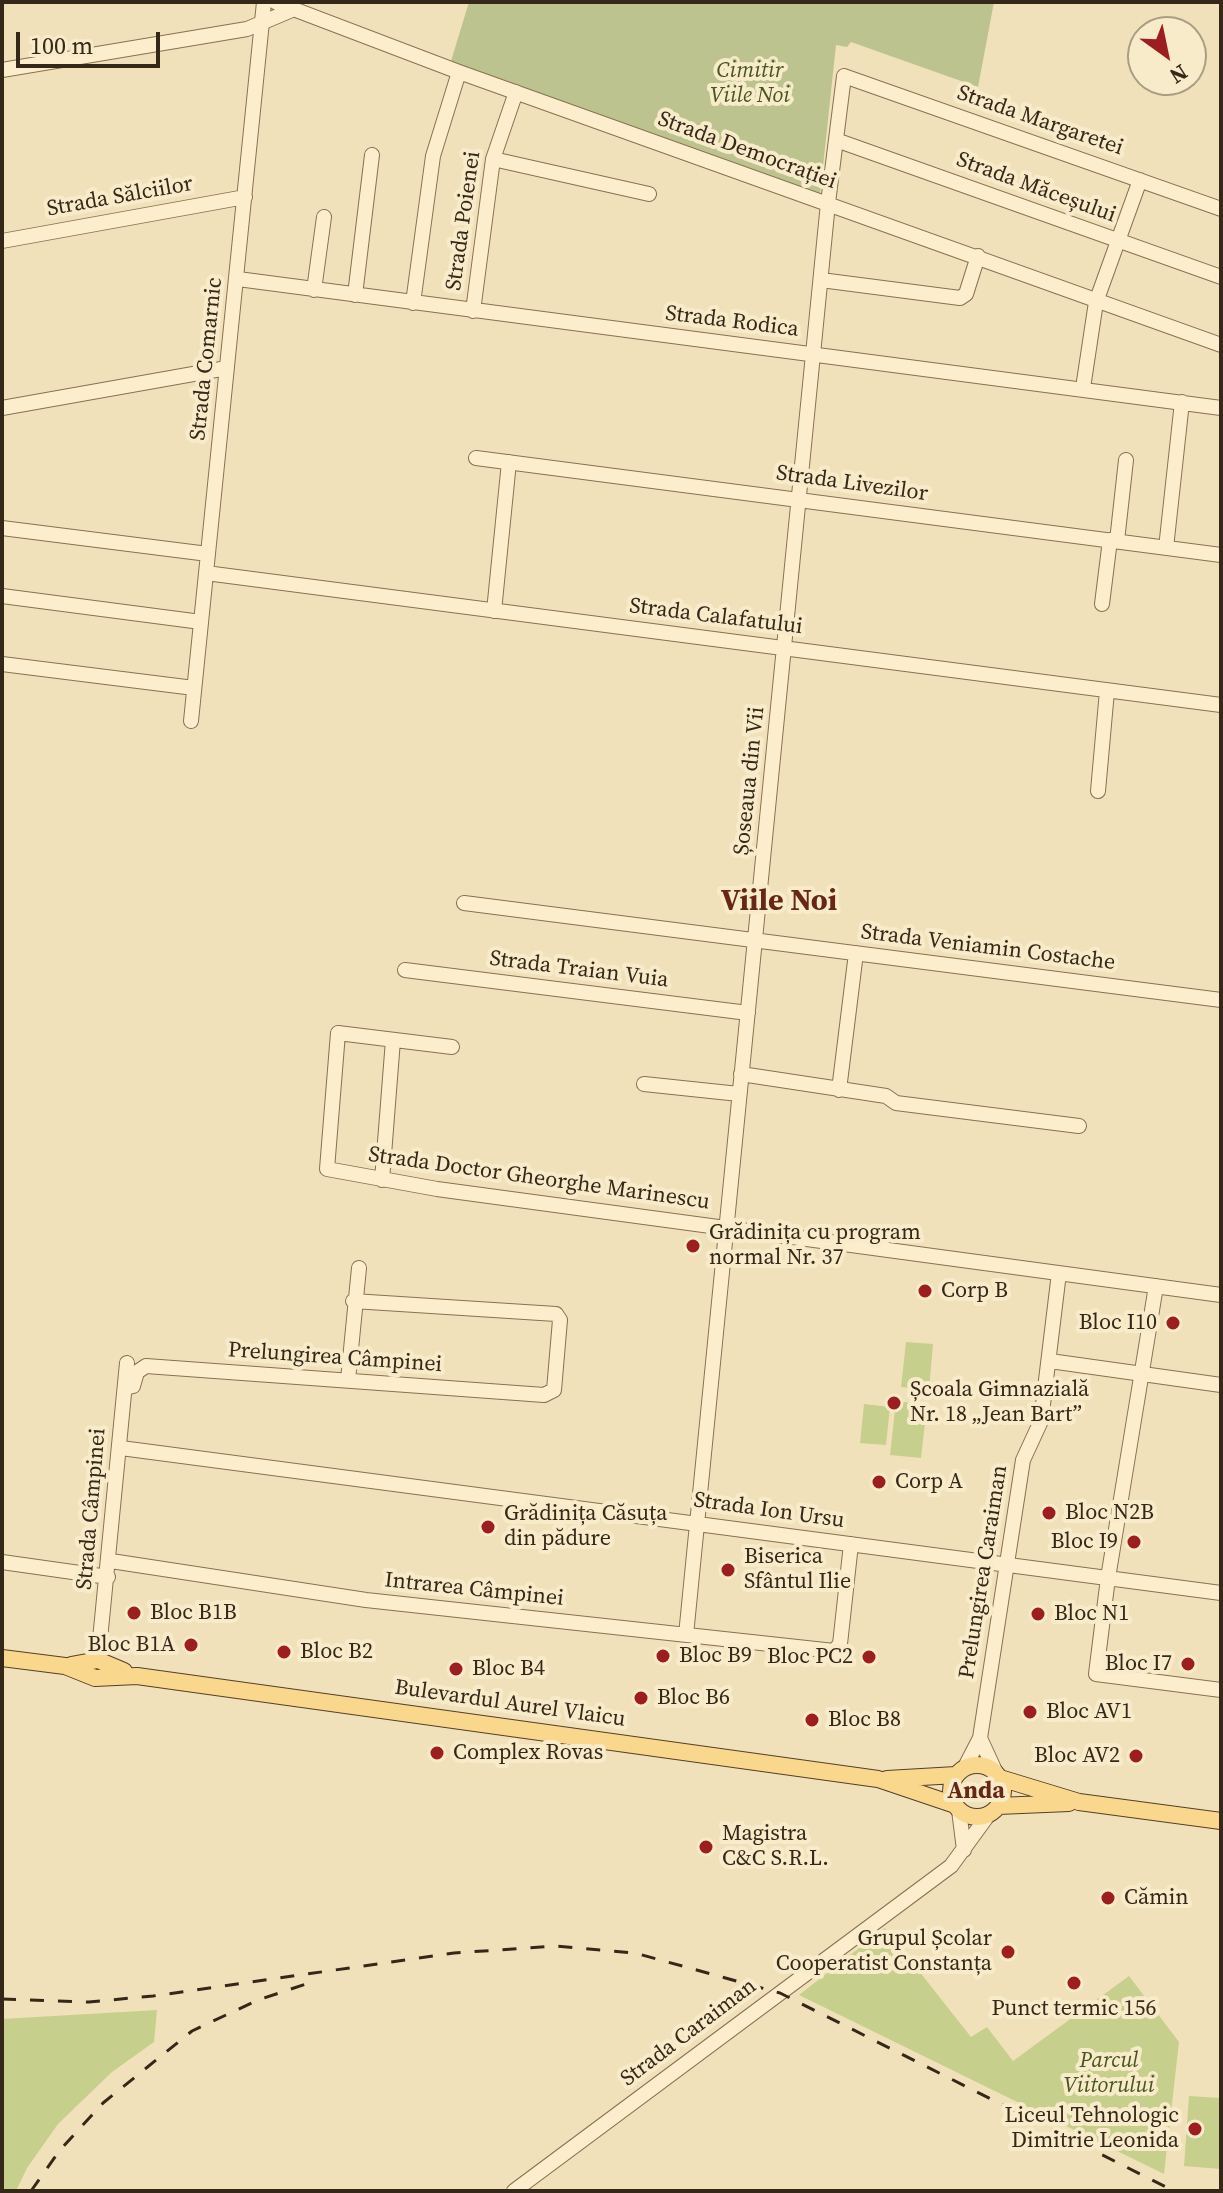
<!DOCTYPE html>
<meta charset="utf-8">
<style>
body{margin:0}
#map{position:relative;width:1223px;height:2193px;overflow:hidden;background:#f1e1ba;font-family:"Source Serif 4",serif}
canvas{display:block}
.frame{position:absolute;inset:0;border:4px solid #362819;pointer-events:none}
.north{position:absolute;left:1127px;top:16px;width:80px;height:80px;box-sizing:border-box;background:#f8ebca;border:2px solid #aa9d83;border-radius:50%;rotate:147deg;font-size:22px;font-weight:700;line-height:32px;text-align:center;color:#362819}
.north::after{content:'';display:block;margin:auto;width:28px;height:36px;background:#9d1e1f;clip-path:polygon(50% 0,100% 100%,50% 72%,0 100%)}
.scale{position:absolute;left:16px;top:32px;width:144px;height:36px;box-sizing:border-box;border:4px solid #362819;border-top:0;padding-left:10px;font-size:24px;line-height:28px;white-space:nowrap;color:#362819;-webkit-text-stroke:6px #f8ebca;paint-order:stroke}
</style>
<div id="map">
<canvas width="1223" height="2193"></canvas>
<div class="frame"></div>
<div class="north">N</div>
<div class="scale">100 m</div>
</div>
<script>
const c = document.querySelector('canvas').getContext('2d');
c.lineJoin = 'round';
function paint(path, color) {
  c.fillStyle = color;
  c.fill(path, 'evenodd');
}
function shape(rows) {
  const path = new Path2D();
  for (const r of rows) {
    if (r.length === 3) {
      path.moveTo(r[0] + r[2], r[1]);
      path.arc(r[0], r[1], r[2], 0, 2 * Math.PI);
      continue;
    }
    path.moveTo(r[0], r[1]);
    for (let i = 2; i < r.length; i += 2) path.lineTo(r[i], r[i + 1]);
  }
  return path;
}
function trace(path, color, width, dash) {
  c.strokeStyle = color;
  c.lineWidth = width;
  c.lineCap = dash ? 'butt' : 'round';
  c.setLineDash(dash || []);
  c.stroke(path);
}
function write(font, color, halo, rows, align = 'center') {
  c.font = font + ' "Source Serif 4",serif';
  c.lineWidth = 8;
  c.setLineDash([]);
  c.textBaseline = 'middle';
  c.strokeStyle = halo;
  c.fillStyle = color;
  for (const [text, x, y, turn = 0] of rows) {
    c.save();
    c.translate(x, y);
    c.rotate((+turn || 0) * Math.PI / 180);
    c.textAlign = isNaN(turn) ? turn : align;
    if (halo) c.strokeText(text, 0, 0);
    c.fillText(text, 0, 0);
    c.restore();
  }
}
const green = shape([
 [906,1342,933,1344,929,1390,901,1387],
 [896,1401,927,1405,921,1458,890,1455],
 [864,1404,890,1407,886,1445,860,1443],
 [885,1928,971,2037,987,2027,1013,2061,1129,1976,1179,2042,1164,2174,799,1995],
 [157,2010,154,2042,112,2072,58,2124,27,2168,16,2191,2,2191,2,2019],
 [1189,2096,1221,2098,1221,2169,1184,2166]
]);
const cemetery = shape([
 [469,2,994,2,978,87,851,42,847,47,836,45,820,194,558,103,451,61]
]);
const minor = shape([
 [275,2,459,72,1221,345],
 [2,70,247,29,292,10],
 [836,140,1221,277],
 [493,159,649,194],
 [2,241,245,197],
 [238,279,1221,408],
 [821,280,960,298,966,294,978,256],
 [314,290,324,217],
 [355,295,372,155],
 [413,303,433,156,459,72],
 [473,311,493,159,516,92],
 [1083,388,1096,302,1140,180],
 [2,408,227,368],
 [476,458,1221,555],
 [2,528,208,554],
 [1117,541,1126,460],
 [1166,548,1182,402],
 [206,573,1221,705],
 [2,596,201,622],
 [1102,604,1110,540],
 [494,611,509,462],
 [2,664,194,688],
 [191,721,264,2],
 [1098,791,1107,691],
 [464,903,1221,1000],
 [405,970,748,1013],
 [452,1047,338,1033,327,1169,437,1189,1221,1295],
 [741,1074,886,1096,896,1103,1079,1126],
 [644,1084,739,1094],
 [839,1090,856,953],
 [382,1180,393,1040],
 [1156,1286,1108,1578,1096,1674,1221,1690],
 [1050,1361,1221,1385],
 [348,1380,359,1268],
 [125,1388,133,1386,137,1372,146,1366,544,1395,554,1390,560,1320,556,1314,353,1301],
 [121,1448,1221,1593],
 [111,1561,366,1600,834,1651,840,1644,851,1544],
 [2,1562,108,1577],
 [686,1635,828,203,844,76,1221,209],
 [98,1660,127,1363],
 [980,1738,996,1773],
 [965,1767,980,1738,1023,1460,1041,1421,1059,1273],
 [959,1810,964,1850],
 [514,2191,951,1866,989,1814]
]);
const major = shape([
 [2,1658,65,1666,95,1678,137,1676,878,1779,955,1805],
 [71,1665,98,1660,124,1671],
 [977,1791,26],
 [1000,1778,1079,1802,1221,1821],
 [887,1779,956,1775],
 [998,1806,1069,1803]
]);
const rail = shape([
 [2,1999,89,2002,153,1996,454,1953,556,1946,635,1953,780,1993,1174,2191],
 [31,2191,60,2150,103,2103,192,2031,258,2000,315,1981]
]);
const markers = [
 [693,1246,8,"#9d1e1f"],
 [925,1291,8,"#9d1e1f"],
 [1173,1323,8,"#9d1e1f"],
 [894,1403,8,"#9d1e1f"],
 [879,1482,8,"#9d1e1f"],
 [1049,1513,8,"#9d1e1f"],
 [488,1527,8,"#9d1e1f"],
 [1134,1542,8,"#9d1e1f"],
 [728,1570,8,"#9d1e1f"],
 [134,1613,8,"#9d1e1f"],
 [1038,1614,8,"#9d1e1f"],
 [191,1645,8,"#9d1e1f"],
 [284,1652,8,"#9d1e1f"],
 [663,1656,8,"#9d1e1f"],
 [869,1657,8,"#9d1e1f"],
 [1188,1664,8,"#9d1e1f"],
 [456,1669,8,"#9d1e1f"],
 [641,1698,8,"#9d1e1f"],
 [1030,1712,8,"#9d1e1f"],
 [812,1720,8,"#9d1e1f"],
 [437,1753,8,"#9d1e1f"],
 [1136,1756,8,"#9d1e1f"],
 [706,1847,8,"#9d1e1f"],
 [1108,1898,8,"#9d1e1f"],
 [1008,1952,8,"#9d1e1f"],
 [1074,1983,8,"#9d1e1f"],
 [1195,2129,8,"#9d1e1f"]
];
const parkNames = [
 ["Cimitir",750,71],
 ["Viile Noi",750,96],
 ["Parcul",1109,2061],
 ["Viitorului",1109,2086]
];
const streetNames = [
 ["Strada Margaretei",1040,121,19],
 ["Strada Democrației",747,151,20],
 ["Strada Măceșului",1036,188,20],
 ["Strada Sălciilor",120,197,-10],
 ["Strada Poienei",464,221,-82],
 ["Strada Rodica",732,322,7],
 ["Strada Comarnic",207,359,-84],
 ["Strada Livezilor",852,484,8],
 ["Strada Calafatului",716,617,7],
 ["Șoseaua din Vii",750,781,-84],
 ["Strada Veniamin Costache",988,948,7],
 ["Strada Traian Vuia",579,970,7],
 ["Strada Doctor Gheorghe Marinescu",539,1179,8],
 ["Prelungirea Câmpinei",335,1358,4],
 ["Strada Câmpinei",92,1509,-85],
 ["Strada Ion Ursu",769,1511,8],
 ["Prelungirea Caraiman",984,1572,-81],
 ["Intrarea Câmpinei",474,1590,6],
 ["Bulevardul Aurel Vlaicu",510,1704,8],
 ["Strada Caraiman",689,2033,-37]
];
const poiNames = [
 ["Grădinița cu program",709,1233],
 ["normal Nr. 37",709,1258],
 ["Corp B",941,1291],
 ["Bloc I10",1157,1323,"right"],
 ["Școala Gimnazială",910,1390],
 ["Nr. 18 „Jean Bart”",910,1415],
 ["Corp A",895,1482],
 ["Bloc N2B",1065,1513],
 ["Grădinița Căsuța",504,1514],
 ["din pădure",504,1539],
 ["Bloc I9",1118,1542,"right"],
 ["Biserica",744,1557],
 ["Sfântul Ilie",744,1582],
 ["Bloc B1B",150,1613],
 ["Bloc N1",1054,1614],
 ["Bloc B1A",175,1645,"right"],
 ["Bloc B2",300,1652],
 ["Bloc B9",679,1656],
 ["Bloc PC2",853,1657,"right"],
 ["Bloc I7",1172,1664,"right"],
 ["Bloc B4",472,1669],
 ["Bloc B6",657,1698],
 ["Bloc AV1",1046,1712],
 ["Bloc B8",828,1720],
 ["Complex Rovas",453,1753],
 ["Bloc AV2",1120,1756,"right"],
 ["Magistra",722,1834],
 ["C&C S.R.L.",722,1859],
 ["Cămin",1124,1898],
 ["Grupul Școlar",992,1939,"right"],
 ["Cooperatist Constanța",992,1964,"right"],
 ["Punct termic 156",1074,2009,"center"],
 ["Liceul Tehnologic",1179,2116,"right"],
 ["Dimitrie Leonida",1179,2141,"right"]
];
const neighbourhoodNames = [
 ["Anda",976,1792]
];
const districtNames = [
 ["Viile Noi",779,902]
];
paint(green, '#c7cf8d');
paint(cemetery, '#bcc38e');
trace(minor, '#897053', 16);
trace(major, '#563e28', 18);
trace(minor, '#fceecd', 14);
trace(major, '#f9d88d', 16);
trace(rail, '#362819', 3, [14, 14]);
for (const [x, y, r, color] of markers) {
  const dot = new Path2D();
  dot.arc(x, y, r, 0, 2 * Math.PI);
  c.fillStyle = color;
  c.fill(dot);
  trace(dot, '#f8ebca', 3);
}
write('italic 22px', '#47551e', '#f8ebca', parkNames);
write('22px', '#362819', '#f8ebca', streetNames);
write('22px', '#362819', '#f8ebca', poiNames, 'left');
write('bold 24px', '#672715', '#f8ebca', neighbourhoodNames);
write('bold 30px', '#672715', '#f8ebca', districtNames);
</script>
